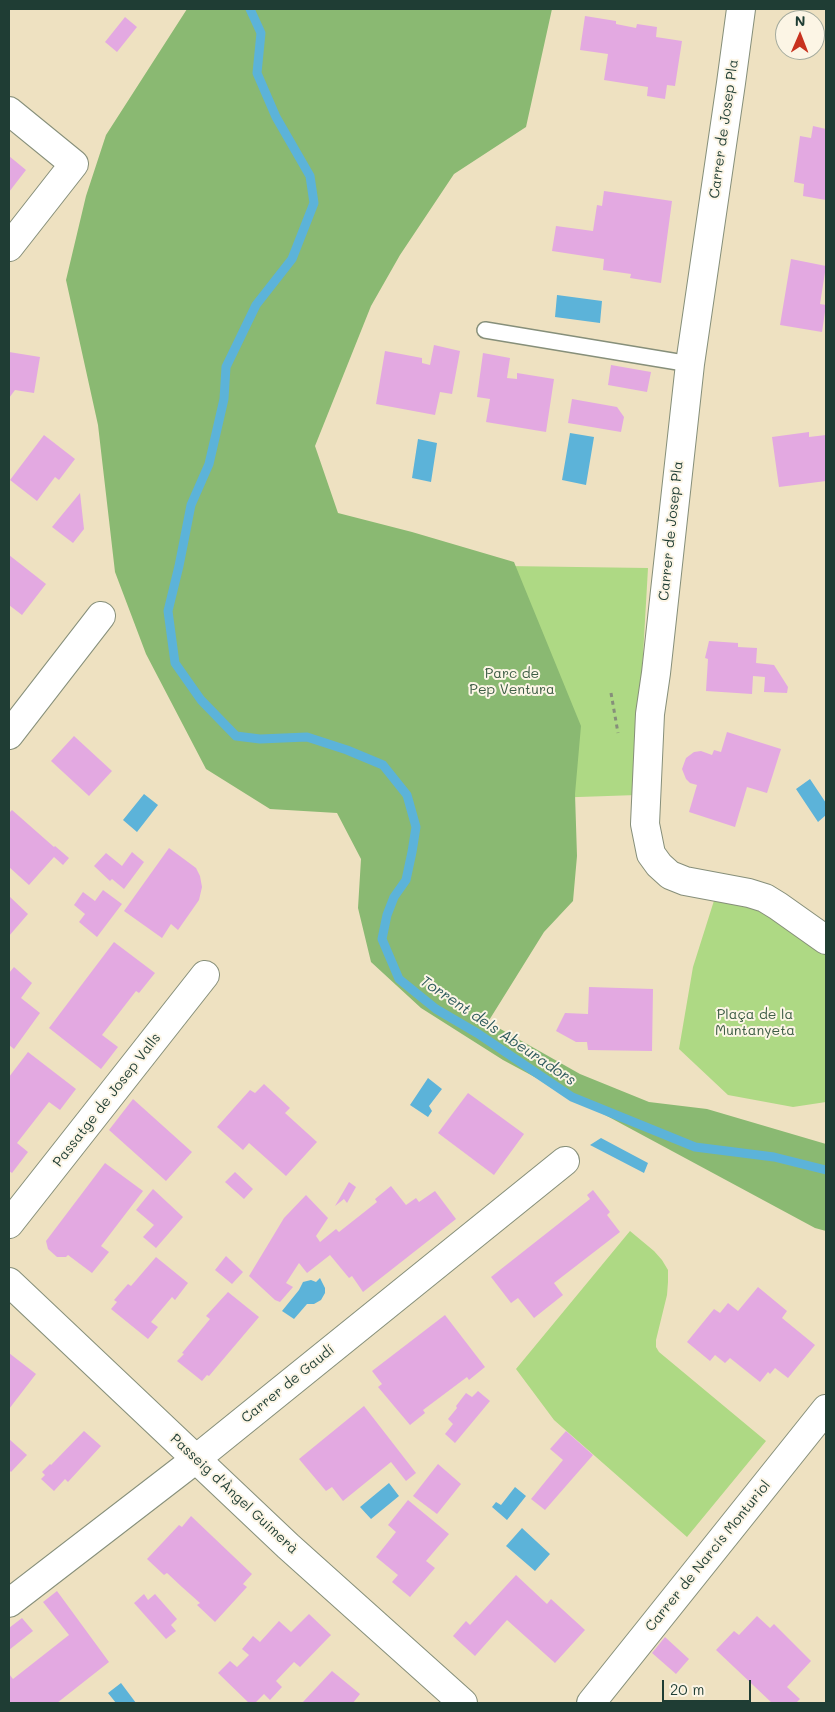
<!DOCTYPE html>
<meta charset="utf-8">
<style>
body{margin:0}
#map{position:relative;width:835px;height:1712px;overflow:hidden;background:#eee1c1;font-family:Mali,sans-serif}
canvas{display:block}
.frame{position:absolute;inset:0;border:10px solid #1f3d34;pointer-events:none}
.north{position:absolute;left:775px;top:10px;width:50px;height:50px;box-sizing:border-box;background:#fcf5e5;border:1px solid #a4ab9e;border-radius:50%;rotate:1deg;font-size:14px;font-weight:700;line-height:20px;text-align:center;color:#1f3d34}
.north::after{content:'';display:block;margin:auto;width:18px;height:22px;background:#c8321e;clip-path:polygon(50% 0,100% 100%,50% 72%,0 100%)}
.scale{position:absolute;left:662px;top:1680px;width:89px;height:22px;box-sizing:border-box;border:2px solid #1f3d34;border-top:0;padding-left:6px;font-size:15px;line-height:18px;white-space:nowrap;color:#1f3d34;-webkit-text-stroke:4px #fcf5e5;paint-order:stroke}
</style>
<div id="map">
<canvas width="835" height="1712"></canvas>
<div class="frame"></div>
<div class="north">N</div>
<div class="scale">20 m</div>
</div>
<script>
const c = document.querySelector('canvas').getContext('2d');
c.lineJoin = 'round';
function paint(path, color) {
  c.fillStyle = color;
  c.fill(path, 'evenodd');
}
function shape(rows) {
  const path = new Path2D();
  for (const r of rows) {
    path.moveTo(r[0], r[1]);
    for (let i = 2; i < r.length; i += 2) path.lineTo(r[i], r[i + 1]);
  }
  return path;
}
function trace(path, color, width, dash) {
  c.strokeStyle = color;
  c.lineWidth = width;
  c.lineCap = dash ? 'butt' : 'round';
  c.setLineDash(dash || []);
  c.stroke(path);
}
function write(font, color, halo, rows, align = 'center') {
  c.font = font + ' Mali,sans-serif';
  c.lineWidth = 4;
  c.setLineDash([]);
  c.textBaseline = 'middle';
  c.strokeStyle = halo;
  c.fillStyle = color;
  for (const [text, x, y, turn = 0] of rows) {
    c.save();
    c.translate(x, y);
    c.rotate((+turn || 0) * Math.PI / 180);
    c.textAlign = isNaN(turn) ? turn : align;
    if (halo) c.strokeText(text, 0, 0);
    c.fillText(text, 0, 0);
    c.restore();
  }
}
const green = shape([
 [176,398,306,438,329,517,506,566,648,568,636,778,637,795,491,800],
 [718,888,826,940,826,1102,793,1107,728,1095,679,1049,693,967],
 [630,1231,654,1251,662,1260,668,1270,668,1282,667,1295,656,1340,656,1347,659,1352,766,1441,687,1537,554,1420,516,1369]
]);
const forest = shape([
 [187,9,552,9,526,127,454,174,400,255,371,306,315,446,338,513,412,532,514,562,581,726,575,794,577,856,573,901,544,932,488,1022,580,1074,649,1102,707,1109,826,1144,826,1231,815,1228,503,1060,421,1008,371,962,358,908,361,859,337,813,270,809,206,769,146,654,115,572,98,425,66,280,86,196,106,135]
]);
const water = shape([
 [557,295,602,301,600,323,555,317],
 [570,433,594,437,586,485,562,480],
 [418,439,437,443,431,482,412,478],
 [810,779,826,803,826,815,818,822,796,789],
 [144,794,158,805,137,832,123,820],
 [428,1078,442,1089,429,1106,432,1111,428,1117,410,1105],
 [601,1138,648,1163,644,1173,590,1145],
 [320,1278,325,1288,325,1293,321,1300,314,1304,307,1304,294,1319,282,1311,299,1290,303,1282,311,1280,316,1282],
 [389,1483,399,1496,371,1519,360,1507],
 [515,1487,526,1496,507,1520,492,1507,496,1502,501,1505],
 [522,1528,550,1554,535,1571,506,1546],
 [121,1683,136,1703,116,1703,108,1693]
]);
const stream = shape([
 [250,9,261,33,257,73,276,117,310,176,314,203,292,259,256,305,226,367,224,399,209,464,191,505,179,566,168,611,175,663,201,700,236,736,260,739,307,737,347,750,383,765,407,795,416,827,412,852,406,880,394,897,387,915,382,939,399,979,436,1009,477,1033,572,1097,695,1147,774,1157,826,1170]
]);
const building = shape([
 [585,16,616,21,616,24,636,28,637,24,657,27,656,37,682,41,675,86,667,85,665,99,647,96,648,87,604,80,608,54,580,50],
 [125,17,137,27,117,52,105,42],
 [813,126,826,129,826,200,803,196,804,184,794,182,800,136,811,138],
 [9,156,26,170,9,192],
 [604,191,672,201,661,283,630,278,631,274,603,270,604,259,552,251,556,226,593,231,597,205,602,206],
 [791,259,826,266,820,304,826,305,822,332,780,325],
 [434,345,460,351,452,394,440,392,435,415,376,404,385,351,422,358,422,363,430,365],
 [9,352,40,357,34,393,15,390,9,398],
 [483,353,510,358,507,378,517,379,517,373,554,379,546,432,486,422,490,399,477,397],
 [611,365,651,372,647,392,608,385],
 [572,399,617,407,624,417,621,432,568,423],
 [809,432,809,437,826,435,826,481,779,487,772,437],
 [44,435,75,459,59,480,55,477,37,501,10,480],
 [80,493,84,529,73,543,52,527],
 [9,555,46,584,22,615,9,605],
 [709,641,738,643,738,647,757,648,756,663,774,665,788,687,787,693,764,692,765,677,753,676,752,694,706,691,708,659,705,658],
 [727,732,781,749,767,793,747,787,735,827,689,812,697,785,690,783,686,779,682,769,686,758,694,752,701,751,712,755,714,750,721,752],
 [74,736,112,771,89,796,51,761],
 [12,810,54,847,55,846,69,858,63,865,54,857,29,885,9,867,9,813],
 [169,848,196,868,200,876,202,887,199,900,178,930,171,924,162,938,124,911],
 [132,852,144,862,124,889,112,879,110,881,94,866,106,853,122,866],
 [103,890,122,904,97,937,79,922,85,914,74,905,83,892,95,901],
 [9,896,28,914,9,936],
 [114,942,155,973,139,993,136,991,102,1035,118,1047,101,1069,49,1028],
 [14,967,32,983,21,998,40,1013,14,1049,9,1045,9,973],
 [589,987,653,989,652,1051,588,1050,587,1042,576,1042,556,1031,565,1013,588,1014],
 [28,1052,76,1089,60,1110,49,1102,17,1143,28,1152,12,1173,9,1171,9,1077],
 [264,1084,290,1108,285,1113,317,1142,286,1176,249,1143,243,1150,217,1127,250,1090,255,1093],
 [468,1093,524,1134,494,1175,438,1133],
 [133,1099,192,1152,166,1181,109,1130],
 [105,1163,143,1191,101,1246,109,1252,92,1273,68,1255,66,1257,57,1257,48,1249,46,1241],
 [235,1172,253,1189,244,1199,225,1182],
 [349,1182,356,1187,347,1203,344,1199,335,1206],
 [391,1186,406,1205,416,1198,419,1202,435,1191,456,1219,363,1292,352,1276,349,1278,330,1255,307,1273,299,1263,286,1283,293,1287,280,1302,275,1300,249,1276,284,1218,306,1195,328,1218,316,1236,320,1242,336,1229,339,1232,377,1202,375,1199],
 [153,1189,183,1217,156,1248,143,1237,154,1225,136,1210],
 [593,1190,610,1212,607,1215,620,1232,554,1283,563,1295,534,1318,518,1298,511,1303,491,1277,590,1199,587,1195],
 [226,1256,243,1272,232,1284,215,1270],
 [156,1257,188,1283,175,1300,172,1297,151,1322,158,1327,148,1339,111,1309,117,1302,114,1300,128,1284,131,1286],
 [758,1287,787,1311,782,1318,815,1345,788,1378,775,1368,770,1374,768,1372,760,1382,730,1358,725,1363,715,1355,710,1361,687,1342,714,1309,720,1313,728,1303,738,1311],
 [228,1292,259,1317,209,1376,207,1375,202,1381,177,1361,184,1354,182,1353,210,1319,206,1316],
 [445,1315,485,1367,469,1380,467,1377,423,1410,425,1413,410,1425,378,1387,382,1384,372,1371],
 [9,1353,36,1374,9,1409],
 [478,1391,490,1401,455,1443,445,1434,453,1424,448,1419,457,1408,456,1406,466,1393,472,1397],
 [364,1406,416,1473,406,1481,391,1462,343,1501,332,1487,326,1491,299,1459],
 [84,1431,101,1446,68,1482,65,1479,54,1491,41,1479,45,1475,42,1472,50,1464,51,1465],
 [566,1431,593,1455,545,1510,531,1499,563,1460,550,1449],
 [9,1439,27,1455,11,1472,9,1470],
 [438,1464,461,1484,437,1514,413,1496],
 [408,1500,449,1534,426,1561,435,1568,410,1597,392,1582,398,1575,376,1557,396,1532,388,1525],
 [191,1516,252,1574,243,1584,247,1587,215,1622,197,1605,200,1603,182,1587,167,1573,164,1575,147,1559,179,1525,182,1527],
 [516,1575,547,1604,551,1599,585,1630,555,1663,507,1620,475,1656,453,1636,466,1621,470,1625],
 [57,1591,109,1662,57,1703,9,1703,9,1674,13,1679,69,1635,43,1602],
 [144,1594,148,1600,155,1594,177,1619,171,1625,176,1631,166,1639,134,1603],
 [309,1614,331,1635,300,1667,294,1662,276,1681,282,1687,270,1700,264,1694,255,1703,249,1703,218,1673,230,1661,237,1667,249,1655,242,1649,253,1636,260,1642,279,1621,291,1632],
 [757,1616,770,1628,774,1624,811,1661,787,1687,800,1699,796,1703,772,1703,716,1650,734,1631,739,1635],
 [22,1618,33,1631,9,1650,9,1628],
 [665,1637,689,1659,676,1674,652,1653],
 [332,1671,360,1694,353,1703,302,1703]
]);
const path = shape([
 [611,693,618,733]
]);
const lane = shape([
 [485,330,690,364]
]);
const street = shape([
 [741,9,731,83,690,364,656,673,650,714,645,824,651,854,659,865,670,875,685,881,749,893,765,898,778,906,826,940],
 [9,111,74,164,9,247],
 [9,735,101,616],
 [9,1224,205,975],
 [9,1282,288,1546,463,1703],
 [9,1603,196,1459,565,1161],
 [591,1703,826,1409]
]);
const streetNames = [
 ["Carrer de Josep Pla",724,129,-82],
 ["Carrer de Josep Pla",671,531,-84],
 ["Passatge de Josep Valls",107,1100,-52],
 ["Carrer de Gaudí",288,1384,-39],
 ["Passeig d'Àngel Guimerà",234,1494,43],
 ["Carrer de Narcís Monturiol",708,1556,-51]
];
const parkNames = [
 ["Parc de",512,674],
 ["Pep Ventura",512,690],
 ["Plaça de la",755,1015],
 ["Muntanyeta",755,1031]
];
const waterNames = [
 ["Torrent dels Abeuradors",498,1031,34]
];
paint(green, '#aed984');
paint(forest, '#8ab972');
paint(water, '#5cb3d9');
trace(stream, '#5cb3d9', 9);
paint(building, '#e3a9e1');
trace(lane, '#868f7a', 18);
trace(street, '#868f7a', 30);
trace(path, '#868f7a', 3, [4, 4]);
trace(lane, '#fff', 15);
trace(street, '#fff', 28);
write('14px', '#1f3d34', '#fcf5e5', streetNames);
write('14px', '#3c5c44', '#fcf5e5', parkNames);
write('italic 15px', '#2e5a5d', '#fcf5e5', waterNames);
</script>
